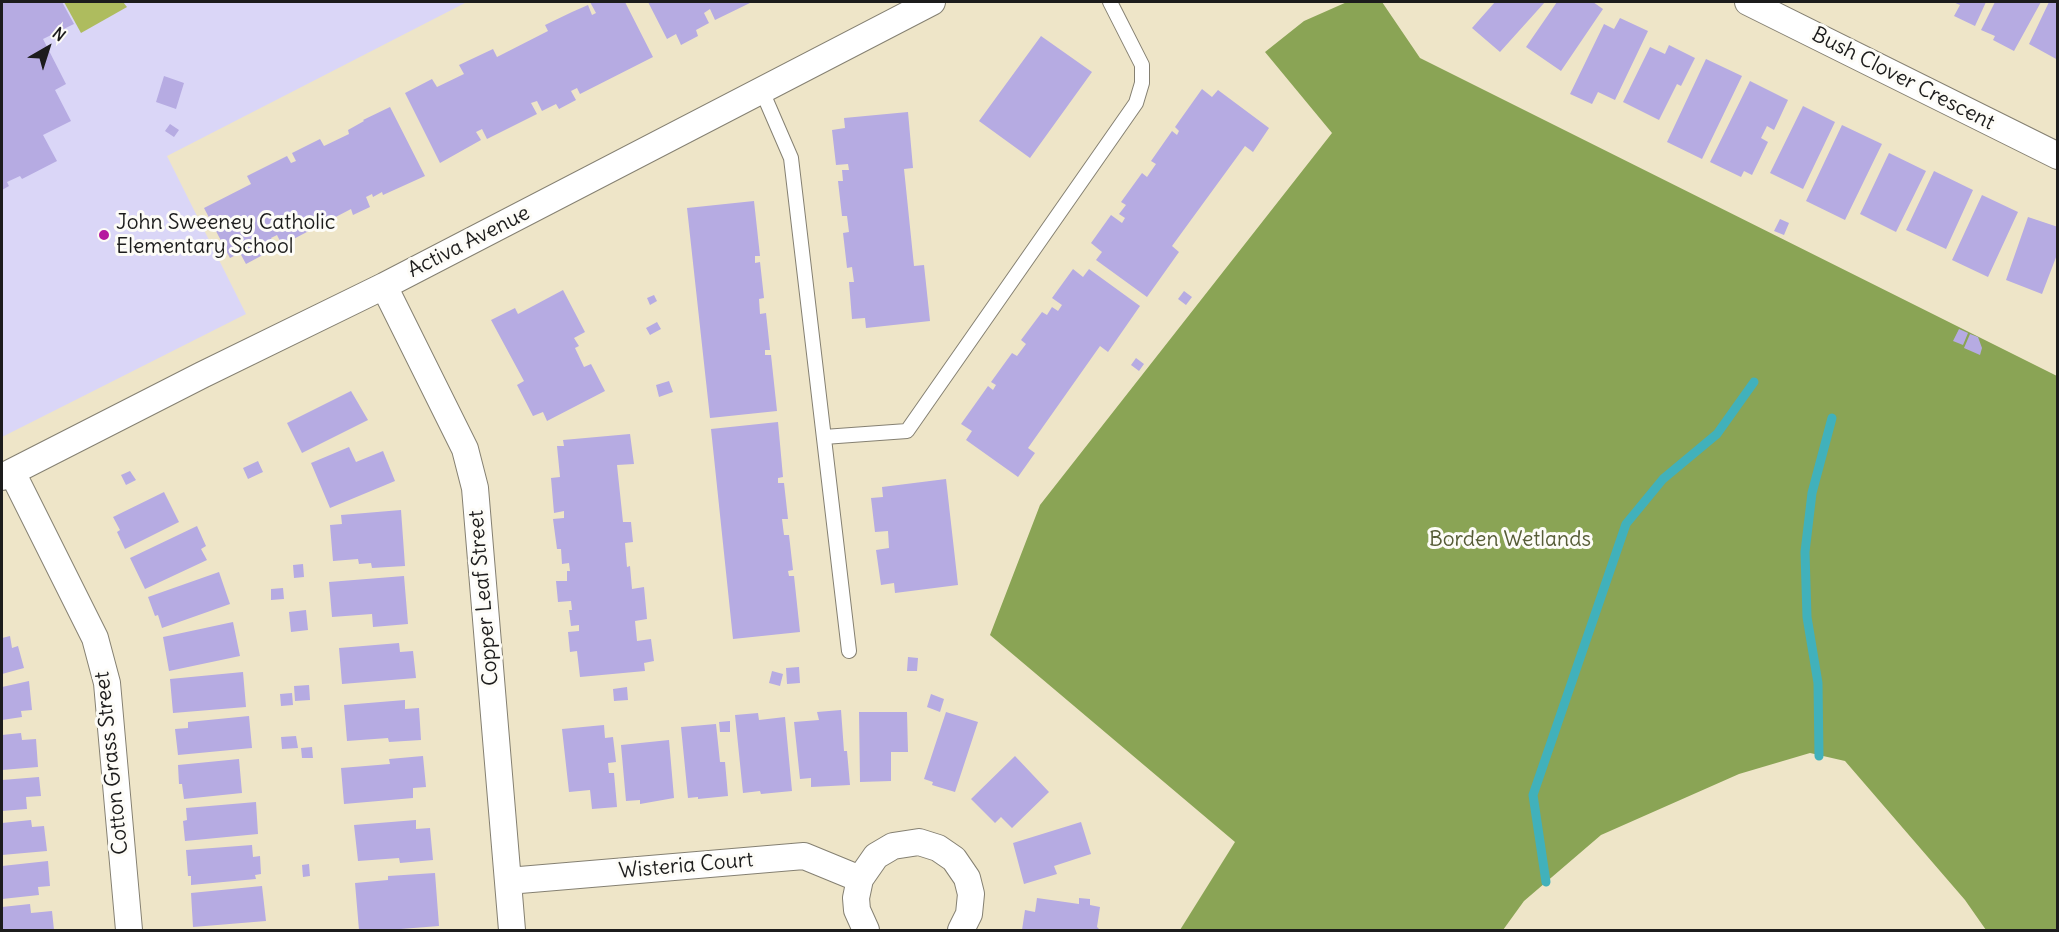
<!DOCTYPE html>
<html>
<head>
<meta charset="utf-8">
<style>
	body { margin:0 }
	#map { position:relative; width:2059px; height:932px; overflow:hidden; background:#eee5c8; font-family:Delius,sans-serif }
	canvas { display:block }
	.frame { position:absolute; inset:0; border:3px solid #1c1c1c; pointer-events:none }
	.north { position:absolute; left:18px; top:18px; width:60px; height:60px; -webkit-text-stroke:4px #fdfcf7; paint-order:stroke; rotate:39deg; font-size:16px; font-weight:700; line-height:24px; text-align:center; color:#1c1c1c }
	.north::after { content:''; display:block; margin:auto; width:21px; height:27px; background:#1c1c1c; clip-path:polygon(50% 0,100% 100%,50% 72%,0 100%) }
</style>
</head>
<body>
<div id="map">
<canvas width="2059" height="932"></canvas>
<div class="frame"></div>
<div class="north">N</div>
</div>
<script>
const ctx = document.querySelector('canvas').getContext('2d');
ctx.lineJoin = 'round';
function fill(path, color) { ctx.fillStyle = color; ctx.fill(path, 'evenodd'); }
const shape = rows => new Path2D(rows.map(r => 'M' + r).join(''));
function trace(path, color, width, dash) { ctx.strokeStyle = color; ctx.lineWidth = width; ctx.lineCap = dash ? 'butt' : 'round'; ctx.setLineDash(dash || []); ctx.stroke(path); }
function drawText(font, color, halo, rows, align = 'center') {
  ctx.font = font + ' Delius,sans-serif'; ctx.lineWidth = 6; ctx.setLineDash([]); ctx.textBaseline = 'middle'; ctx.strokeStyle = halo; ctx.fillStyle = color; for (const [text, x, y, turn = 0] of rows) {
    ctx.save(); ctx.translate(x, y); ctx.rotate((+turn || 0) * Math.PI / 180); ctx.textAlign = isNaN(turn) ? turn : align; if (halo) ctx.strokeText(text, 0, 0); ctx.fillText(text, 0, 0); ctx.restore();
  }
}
const built = shape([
	[2,2,467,2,167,156,246,314,2,437]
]);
const green = shape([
	[64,2,123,2,127,7,81,33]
]);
const forest = shape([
	[1347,2,1382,2,1420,58,2057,376,2057,930,1986,930,1965,900,1845,761,1810,753,1739,774,1601,835,1524,901,1503,930,1180,930,1235,842,990,635,1040,505,1332,133,1265,52,1304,21]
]);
const stream = shape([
	[1819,756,1818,683,1807,617,1805,552,1812,493,1832,418],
	[1546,882,1533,795,1626,524,1663,479,1717,434,1754,382]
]);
const building = shape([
	[2,2,62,2,74,24,43,39,66,84,55,90,71,121,43,135,57,161,22,179,20,176,7,182,9,186,2,190],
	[590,2,625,2,653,57,580,94,577,88,571,91,576,100,559,109,556,104,542,111,537,101,531,103,537,114,487,139,482,129,476,132,481,140,440,163,405,93,432,79,437,87,464,74,459,65,493,49,497,57,548,31,545,25,572,12,588,5,592,15,596,13],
	[648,2,752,2,715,20,710,9,704,13,709,23,696,30,698,36,681,45,676,34,667,39],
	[1495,2,1545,2,1500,52,1472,28],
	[1557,2,1593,2,1603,9,1561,71,1526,47],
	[1953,2,1986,2,1975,26,1954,16,1960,5],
	[1995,2,2041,2,2014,51,1993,40,1995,36,1981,30],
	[2049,2,2058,2,2058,60,2029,44],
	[1620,18,1648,31,1615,100,1598,92,1592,104,1570,94,1604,24,1614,29],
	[1041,36,1092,72,1030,158,979,121],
	[1669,45,1695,58,1681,86,1677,84,1659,120,1623,102,1650,47,1665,54],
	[1706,59,1742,76,1702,159,1667,142],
	[164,76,184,83,176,109,156,102],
	[1750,81,1788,100,1774,130,1767,126,1761,138,1768,142,1752,175,1744,171,1741,177,1710,162],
	[1202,89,1212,97,1218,90,1269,128,1253,152,1245,146,1172,246,1179,252,1147,297,1096,260,1102,252,1091,243,1111,215,1122,223,1125,218,1119,214,1126,205,1121,202,1142,173,1147,177,1156,164,1151,161,1172,131,1177,135,1179,131,1175,127],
	[1803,106,1835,122,1803,189,1770,173],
	[390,107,425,176,383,195,382,192,373,197,372,194,366,197,370,207,353,215,351,209,282,245,277,235,271,238,276,248,246,264,240,253,230,258,204,208,251,184,247,176,287,156,291,163,296,161,292,153,320,139,324,146,349,134,348,130,364,121,363,120],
	[908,112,913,168,904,169,914,266,924,265,930,321,866,328,865,318,852,319,849,282,854,282,852,267,847,268,843,233,849,232,847,216,842,216,838,181,843,181,842,170,849,170,848,164,836,165,832,130,845,128,844,118],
	[170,124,179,130,174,137,165,131],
	[1842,125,1882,144,1845,220,1806,201],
	[1889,153,1926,171,1896,232,1860,214],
	[1934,171,1973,190,1946,249,1906,230],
	[1982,195,2018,212,1988,277,1952,260],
	[754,201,760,256,755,256,755,263,760,262,764,298,759,299,760,314,766,313,770,350,765,350,765,355,771,355,777,411,710,418,687,208],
	[2028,217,2058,227,2058,252,2042,294,2006,280],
	[1780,219,1789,223,1784,235,1774,231],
	[1073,269,1083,277,1089,269,1140,306,1108,352,1100,346,1028,448,1035,453,1018,477,966,440,972,431,961,424,988,386,993,390,996,385,991,382,1012,353,1017,356,1026,344,1021,340,1042,312,1047,315,1052,307,1058,311,1062,305,1052,298],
	[563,290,585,332,574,338,579,346,575,348,584,367,591,364,605,391,547,421,543,412,533,416,517,385,524,381,491,320,515,308,518,314],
	[1184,291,1192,297,1186,305,1178,299],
	[654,295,657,301,650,305,647,298],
	[657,322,661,329,650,335,646,328],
	[1959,329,1968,333,1963,345,1953,341],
	[1970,334,1978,337,1982,348,1980,355,1964,348],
	[1136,358,1144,364,1139,371,1131,365],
	[669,381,673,392,659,397,656,385],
	[351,391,368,420,302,453,287,423],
	[778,422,783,477,778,478,778,483,784,483,788,519,782,519,784,535,789,535,793,570,788,571,789,576,794,576,800,632,733,639,711,429],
	[630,434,634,464,617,465,623,522,631,522,633,542,625,543,627,567,630,566,632,589,644,587,647,619,635,621,637,641,651,639,654,661,644,663,645,671,580,677,577,651,570,652,568,632,579,631,579,625,571,626,569,610,572,610,571,601,558,602,556,581,567,581,567,571,570,571,569,563,562,564,561,549,557,549,553,519,564,518,564,511,554,513,551,478,560,477,557,446,564,446,563,440],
	[349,447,356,462,383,451,395,481,330,508,311,463],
	[258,461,263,472,248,479,243,468],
	[130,471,136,480,126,485,121,475],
	[946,479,958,585,895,593,894,583,881,585,876,550,889,548,888,531,875,532,871,498,883,497,882,487],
	[164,492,179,522,125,549,117,532,120,530,113,517],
	[401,510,405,566,372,568,371,563,359,564,358,559,333,561,330,525,342,524,341,515],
	[197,526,206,546,201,549,207,560,145,589,130,558],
	[303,564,304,577,294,578,293,565],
	[219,572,230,604,162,628,158,615,155,616,148,597],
	[404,576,408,624,373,627,372,614,332,617,329,582],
	[283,588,284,599,271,600,271,589],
	[306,610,308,630,291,632,289,612],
	[233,622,240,656,169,671,163,637],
	[10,636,12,648,18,646,24,668,2,674,2,638],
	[399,643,400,652,413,651,416,678,342,684,339,648],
	[908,657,918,658,917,671,907,671],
	[799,667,800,683,787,684,786,668],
	[772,671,783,674,780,686,769,683],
	[243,672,246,707,173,713,170,679],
	[29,681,32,710,21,711,22,717,2,720,2,687],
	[309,685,310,700,295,701,294,686],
	[627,687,628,700,614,701,613,689],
	[292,693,293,705,281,706,280,694],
	[931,694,944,699,940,712,927,707],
	[405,700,405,709,419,708,421,740,389,742,388,738,347,741,344,705],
	[841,710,844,751,847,751,850,785,811,787,811,778,800,779,794,722,819,720,817,712],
	[859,712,907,712,908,752,891,752,891,781,860,782],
	[946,712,978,722,955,792,932,785,933,782,924,779],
	[758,713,759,720,785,717,792,791,761,794,760,791,743,793,735,715],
	[249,716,252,748,178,755,175,729,188,728,188,722],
	[730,721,730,732,720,732,719,722],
	[716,724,720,762,725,762,728,796,698,799,698,797,688,798,681,727],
	[604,725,605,738,613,737,616,762,608,763,609,773,614,773,617,807,592,809,590,790,569,792,562,729],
	[21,733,22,740,36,739,38,767,2,770,2,735],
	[296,736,298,748,282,749,281,737],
	[669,740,674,798,640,804,640,800,626,801,621,745],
	[312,747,313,758,302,758,301,748],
	[423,756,426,787,413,788,413,798,344,804,341,768,390,764,389,759],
	[1015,756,1049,792,1012,828,1001,817,995,823,971,799],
	[239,759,242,793,184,799,182,784,179,784,178,765],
	[39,777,41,796,26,797,27,809,2,811,2,780],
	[256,802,258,834,185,841,183,821,187,820,186,808],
	[31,820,32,827,44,826,47,851,2,855,2,823],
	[416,820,416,829,430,828,433,860,400,863,399,858,358,861,354,825],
	[1081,822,1091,854,1054,866,1057,874,1024,884,1013,843],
	[252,845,253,857,260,856,261,874,255,875,256,879,191,885,191,876,188,876,186,850],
	[48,861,50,886,38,887,39,895,2,899,2,866],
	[309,864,310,876,303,877,302,865],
	[435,873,439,926,388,930,359,930,355,883,388,880,388,876],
	[262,886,266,921,193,927,191,893],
	[1037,898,1079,904,1079,898,1090,899,1090,905,1100,907,1097,927,1100,930,1022,930,1025,910,1035,912],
	[30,904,31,913,52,911,54,930,2,930,2,907]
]);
const service = shape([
	[762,91,791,158,849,651],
	[824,437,907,431,1136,103,1142,83,1142,65,1110,2]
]);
const minor = shape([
	[1748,2,2058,156],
	[384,286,465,449,475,488,512,930],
	[12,472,95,638,107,683,129,930],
	[2,477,202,375,384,286,932,2],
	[508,881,804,856,860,879],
	[866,930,857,910,856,898,860,879,876,856,893,846,919,842,938,848,954,859,967,878,971,894,969,914,961,930]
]);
const markers = [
	[104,235,6,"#b5179e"]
];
const streetNames = [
	["Bush Clover Crescent",1903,79,27],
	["Activa Avenue",469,242,-27],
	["Copper Leaf Street",484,598,-95],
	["Cotton Grass Street",112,763,-96],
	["Wisteria Court",686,866,-5]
];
const poiNames = [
	["John Sweeney Catholic",116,223],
	["Elementary School",116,247]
];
const parkNames = [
	["Borden Wetlands",1510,540]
];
fill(built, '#dad6f7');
fill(green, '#aebc5e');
fill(forest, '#8aa455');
trace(stream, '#41b1bb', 9);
fill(building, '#b6abe2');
trace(service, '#858072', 16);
trace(minor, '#858072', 28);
trace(service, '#fff', 14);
trace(minor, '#fff', 26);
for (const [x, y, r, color] of markers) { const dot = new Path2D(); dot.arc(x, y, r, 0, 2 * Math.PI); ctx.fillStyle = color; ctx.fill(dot); trace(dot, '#fdfcf7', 2); }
drawText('21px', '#1c1c1c', '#fdfcf7', streetNames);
drawText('21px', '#1c1c1c', '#fdfcf7', poiNames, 'left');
drawText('21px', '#565c36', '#fdfcf7', parkNames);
</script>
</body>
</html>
